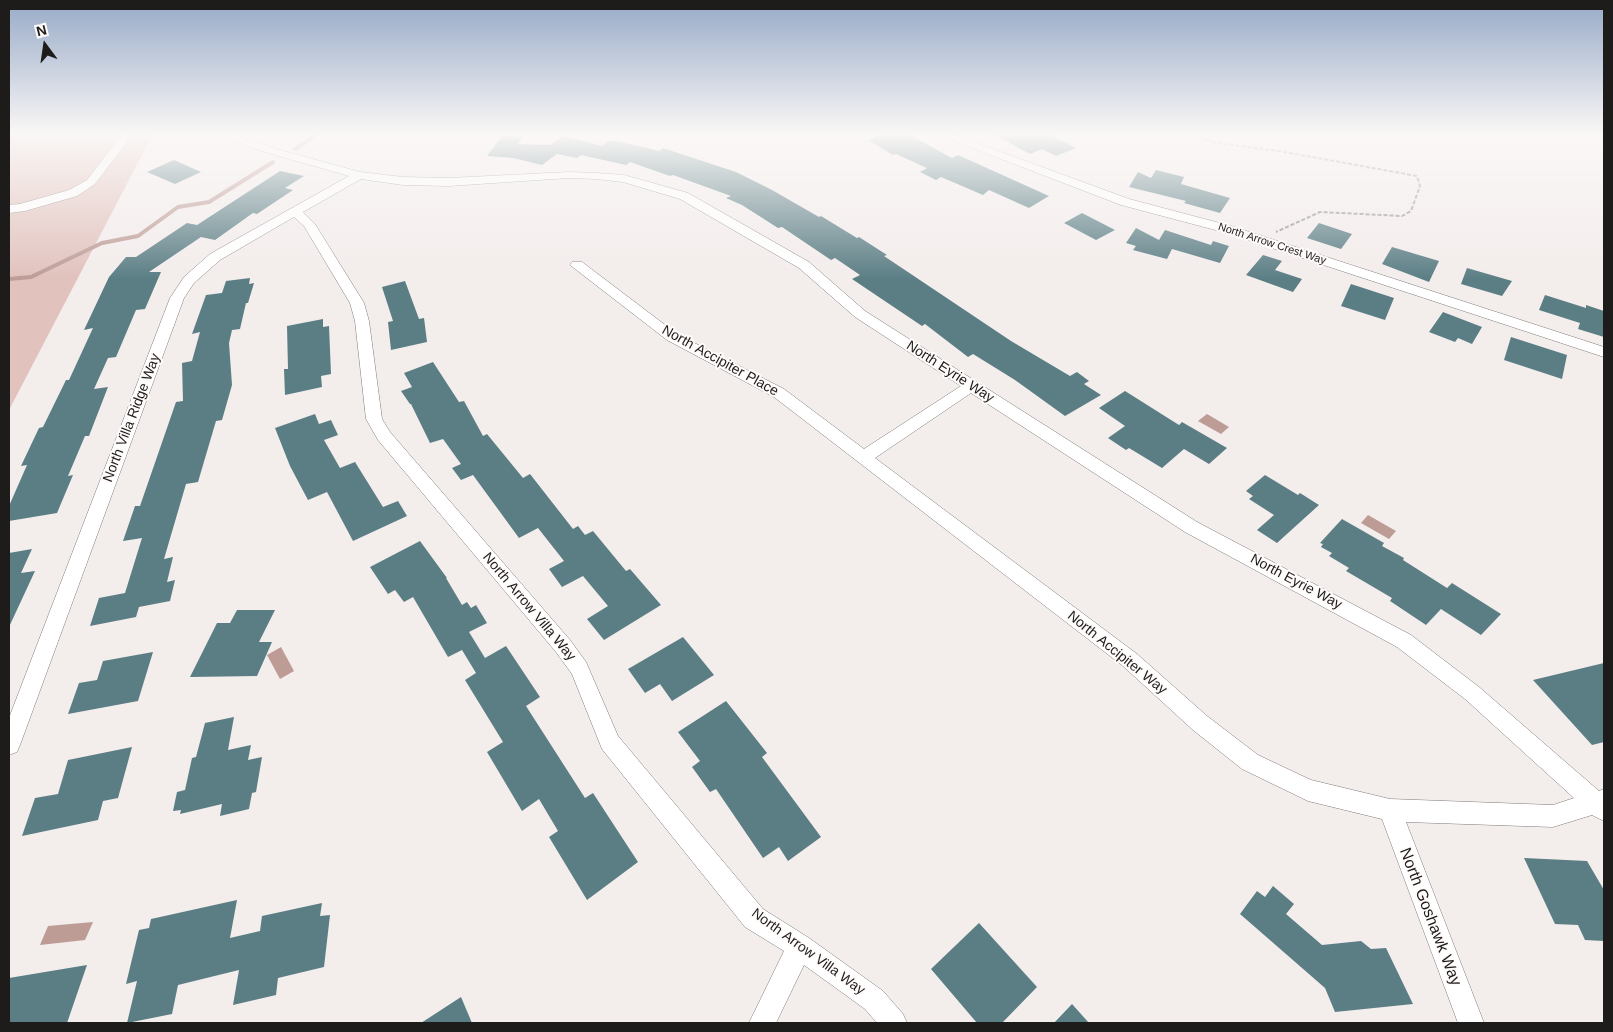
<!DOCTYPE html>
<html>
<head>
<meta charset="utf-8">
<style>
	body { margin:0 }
	#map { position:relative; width:1613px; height:1032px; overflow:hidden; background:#f3edec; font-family:Arial,sans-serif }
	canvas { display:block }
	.frame { position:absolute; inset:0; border:10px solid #1e1c1b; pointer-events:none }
	.north { position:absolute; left:20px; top:20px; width:50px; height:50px; -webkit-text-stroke:4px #fffbfa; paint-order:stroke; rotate:346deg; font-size:14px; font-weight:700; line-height:20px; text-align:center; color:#1e1c1b }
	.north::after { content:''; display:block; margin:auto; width:18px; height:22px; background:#1e1c1b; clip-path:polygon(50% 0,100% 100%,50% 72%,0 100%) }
</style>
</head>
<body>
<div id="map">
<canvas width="1613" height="1032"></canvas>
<div class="frame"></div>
<div class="north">N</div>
</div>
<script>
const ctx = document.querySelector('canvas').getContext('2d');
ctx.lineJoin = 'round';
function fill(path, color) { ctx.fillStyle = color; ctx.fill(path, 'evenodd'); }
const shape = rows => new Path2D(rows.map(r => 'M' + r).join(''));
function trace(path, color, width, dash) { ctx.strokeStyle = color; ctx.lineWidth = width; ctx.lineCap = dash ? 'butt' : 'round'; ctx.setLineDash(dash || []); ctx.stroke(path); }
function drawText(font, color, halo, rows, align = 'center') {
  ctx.font = font + ' Arial,sans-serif'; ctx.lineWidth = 4; ctx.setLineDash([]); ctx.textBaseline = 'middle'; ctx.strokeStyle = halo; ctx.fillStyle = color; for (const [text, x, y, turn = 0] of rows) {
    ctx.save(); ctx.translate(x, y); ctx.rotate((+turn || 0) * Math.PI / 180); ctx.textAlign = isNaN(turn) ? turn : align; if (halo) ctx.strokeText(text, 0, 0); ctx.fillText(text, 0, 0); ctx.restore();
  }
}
const green = shape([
	[9,134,153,134,9,410]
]);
const water = shape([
	[1207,414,1229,427,1221,434,1198,421],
	[1368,515,1396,531,1389,539,1361,523],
	[281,647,294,671,280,679,267,655],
	[93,922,85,940,40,945,48,926]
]);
const stream = shape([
	[295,149,318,134],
	[9,279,31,277,102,243,138,236,178,207,209,202,273,162]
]);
const building = shape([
	[884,134,908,134,952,158,958,155,1049,196,1029,208,989,190,983,195,941,177,936,180,920,172,927,168,896,154,893,155,868,140],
	[993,134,1049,134,1076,148,1056,156,1042,149,1030,154],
	[502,136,523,137,518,144,550,145,563,136,602,146,608,141,617,141,659,151,663,148,736,172,772,190,819,217,821,216,857,238,859,237,887,255,884,256,1011,341,1070,376,1077,372,1089,381,1084,384,1101,395,1065,416,1015,380,973,354,968,357,925,324,922,326,852,279,860,275,835,258,831,260,782,227,778,228,742,205,726,198,731,196,673,175,670,176,630,162,626,165,581,155,577,158,557,154,542,165,513,158,487,156],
	[174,160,201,172,175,184,147,172],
	[1156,170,1184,177,1181,184,1230,198,1220,213,1184,203,1186,201,1129,187,1138,172,1151,178],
	[280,171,304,176,285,188,293,190,257,214,253,213,215,240,201,237,149,272,161,272,145,309,136,310,116,357,108,358,94,389,108,387,89,436,85,436,68,476,73,475,57,513,9,521,9,506,27,465,21,466,39,428,43,427,66,380,69,380,93,328,84,330,109,277,126,257,136,257,187,223,197,225],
	[1082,213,1115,230,1096,240,1064,223],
	[1319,223,1352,234,1341,249,1307,238],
	[1136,228,1159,240,1165,230,1211,245,1213,241,1229,246,1220,263,1172,249,1167,259,1133,250,1136,246,1126,243],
	[1392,247,1439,261,1429,282,1382,264],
	[1263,255,1282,261,1275,270,1302,279,1293,292,1246,275],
	[1467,268,1512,281,1502,296,1461,284],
	[250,278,249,284,254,283,248,303,246,303,240,329,232,330,229,343,232,385,222,420,216,421,198,482,186,484,164,559,173,557,167,582,175,580,170,601,139,607,136,617,90,626,99,598,125,593,142,538,123,541,135,506,140,506,176,402,183,401,182,363,192,361,200,332,192,334,206,295,222,293,226,281],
	[405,281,419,319,424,318,427,342,391,350,388,322,393,321,382,287],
	[1351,284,1394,298,1385,320,1341,306],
	[1545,295,1586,308,1586,305,1604,311,1604,337,1578,329,1580,323,1539,310],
	[1443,312,1482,327,1472,344,1458,338,1455,342,1429,332],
	[323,319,323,327,329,326,331,374,321,376,322,387,285,395,284,369,288,369,287,326],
	[1511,337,1567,355,1562,379,1504,360],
	[433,362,459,402,464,401,483,436,487,434,523,478,530,474,573,529,578,526,585,535,593,531,626,571,630,569,661,605,604,640,587,619,608,606,583,576,562,587,549,569,564,561,538,528,519,538,473,475,461,480,452,468,461,464,443,439,430,443,411,404,410,404,401,391,412,387,404,373],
	[1125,391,1179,425,1182,422,1227,448,1209,464,1184,449,1162,468,1129,448,1126,450,1108,438,1125,426,1099,408],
	[315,414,319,424,331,420,338,435,324,440,340,468,355,462,383,507,398,501,407,516,353,541,327,492,308,500,290,466,275,428],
	[1265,475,1298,495,1300,493,1319,505,1277,543,1257,530,1274,515,1249,499,1253,496,1246,491],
	[1342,519,1384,543,1382,546,1404,558,1403,560,1447,588,1452,583,1501,614,1481,635,1441,609,1426,625,1390,601,1392,598,1346,571,1349,568,1329,556,1332,553,1321,547,1323,544,1320,543],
	[420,541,447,578,446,578,462,605,467,602,471,608,476,605,487,623,469,632,485,658,506,646,540,697,526,706,585,798,593,793,638,862,587,900,549,837,558,831,539,799,522,811,487,752,503,742,465,680,476,673,462,650,448,657,413,597,404,602,395,590,388,594,370,567],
	[32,549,21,573,35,571,9,627,9,553],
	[237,610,275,610,259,642,272,642,257,676,190,677,217,623,230,623],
	[683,637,714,675,672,701,660,684,645,693,628,669],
	[153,652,138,701,68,714,79,683,97,680,103,661],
	[1604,663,1604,742,1592,745,1533,680],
	[726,701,767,753,762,757,821,837,788,861,779,847,763,858,716,789,710,792,692,767,700,761,678,732],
	[234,717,228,750,251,745,248,760,262,757,256,792,252,793,249,809,220,816,222,804,180,814,181,810,173,811,177,792,185,790,192,758,196,757,205,723],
	[132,747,118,798,103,801,98,820,22,836,35,798,58,794,68,760],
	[1524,858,1587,861,1604,890,1604,941,1585,940,1578,925,1555,924],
	[1273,886,1294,904,1286,914,1322,945,1361,941,1371,949,1386,948,1413,1004,1335,1012,1325,988,1240,914,1257,891,1265,897],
	[237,900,230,938,260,931,262,916,322,903,320,916,330,915,324,967,278,978,276,995,233,1005,239,970,178,985,172,1014,127,1023,137,981,126,984,139,930,149,928,151,919],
	[979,923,1037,987,1002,1023,977,1023,931,969],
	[87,965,67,1023,9,1023,9,978],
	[461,997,472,1023,421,1023],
	[1072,1004,1089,1023,1054,1023]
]);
const path = shape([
	[1189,134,1217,143,1279,151,1417,176,1420,186,1411,211,1402,216,1320,212,1276,232]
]);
const minor = shape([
	[122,134,133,134,95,184,77,196,25,211,9,213,9,205,20,204,69,190,87,180,122,134],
	[218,134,234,134,273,148,360,172,403,177,449,178,569,172,596,173,624,175,688,193,809,262,865,311,1197,522,1411,635,1479,687,1599,791,1604,789,1604,821,1592,815,1553,827,1406,822,1484,1023,1458,1023,1382,819,1308,801,1242,769,1193,730,1123,666,774,397,667,340,570,265,572,262,582,262,677,334,784,389,864,449,961,386,855,317,799,268,680,199,623,182,596,179,569,178,449,186,403,185,361,179,303,212,315,224,364,303,369,321,382,419,390,432,570,640,586,662,618,736,763,909,809,938,883,991,903,1014,907,1023,877,1023,865,1009,804,965,776,1023,749,1023,784,951,745,927,602,749,572,674,556,652,378,440,366,419,355,321,350,303,304,226,294,217,220,260,194,283,184,298,20,745,17,752,9,755,9,718,170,298,184,277,210,254,349,176,265,152,218,134],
	[971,393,1185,532,1397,647,1465,699,1574,798,1553,805,1390,799,1311,780,1258,755,1207,716,1137,654,875,458,971,393],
	[936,134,952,134,1129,199,1231,226,1604,347,1604,357,1223,232,1121,205,936,134]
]);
const farStreetnames = [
	["North Arrow Crest Way",1272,244,18]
];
const streetNames = [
	["North Accipiter Place",720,361,29],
	["North Eyrie Way",950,372,33],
	["North Villa Ridge Way",132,418,-69],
	["North Eyrie Way",1296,582,28],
	["North Arrow Villa Way",529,607,50],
	["North Accipiter Way",1117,653,39],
	["North Arrow Villa Way",808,952,36]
];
const nearStreetnames = [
	["North Goshawk Way",1430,917,69]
];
fill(green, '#e1c2bd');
fill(water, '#bd9c96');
trace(stream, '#bd9c96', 4);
fill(building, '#5b7e85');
trace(minor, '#817b7a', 1);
trace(path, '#9c9897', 2, [4, 2]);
fill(minor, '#fff');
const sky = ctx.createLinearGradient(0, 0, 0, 279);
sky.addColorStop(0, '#97aac7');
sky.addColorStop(0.48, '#faf7f6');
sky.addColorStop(1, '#faf7f600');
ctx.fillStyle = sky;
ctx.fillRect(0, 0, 1613, 279);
drawText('11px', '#1e1c1b', '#fffbfa', farStreetnames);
drawText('14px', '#1e1c1b', '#fffbfa', streetNames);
drawText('16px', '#1e1c1b', '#fffbfa', nearStreetnames);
</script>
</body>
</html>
